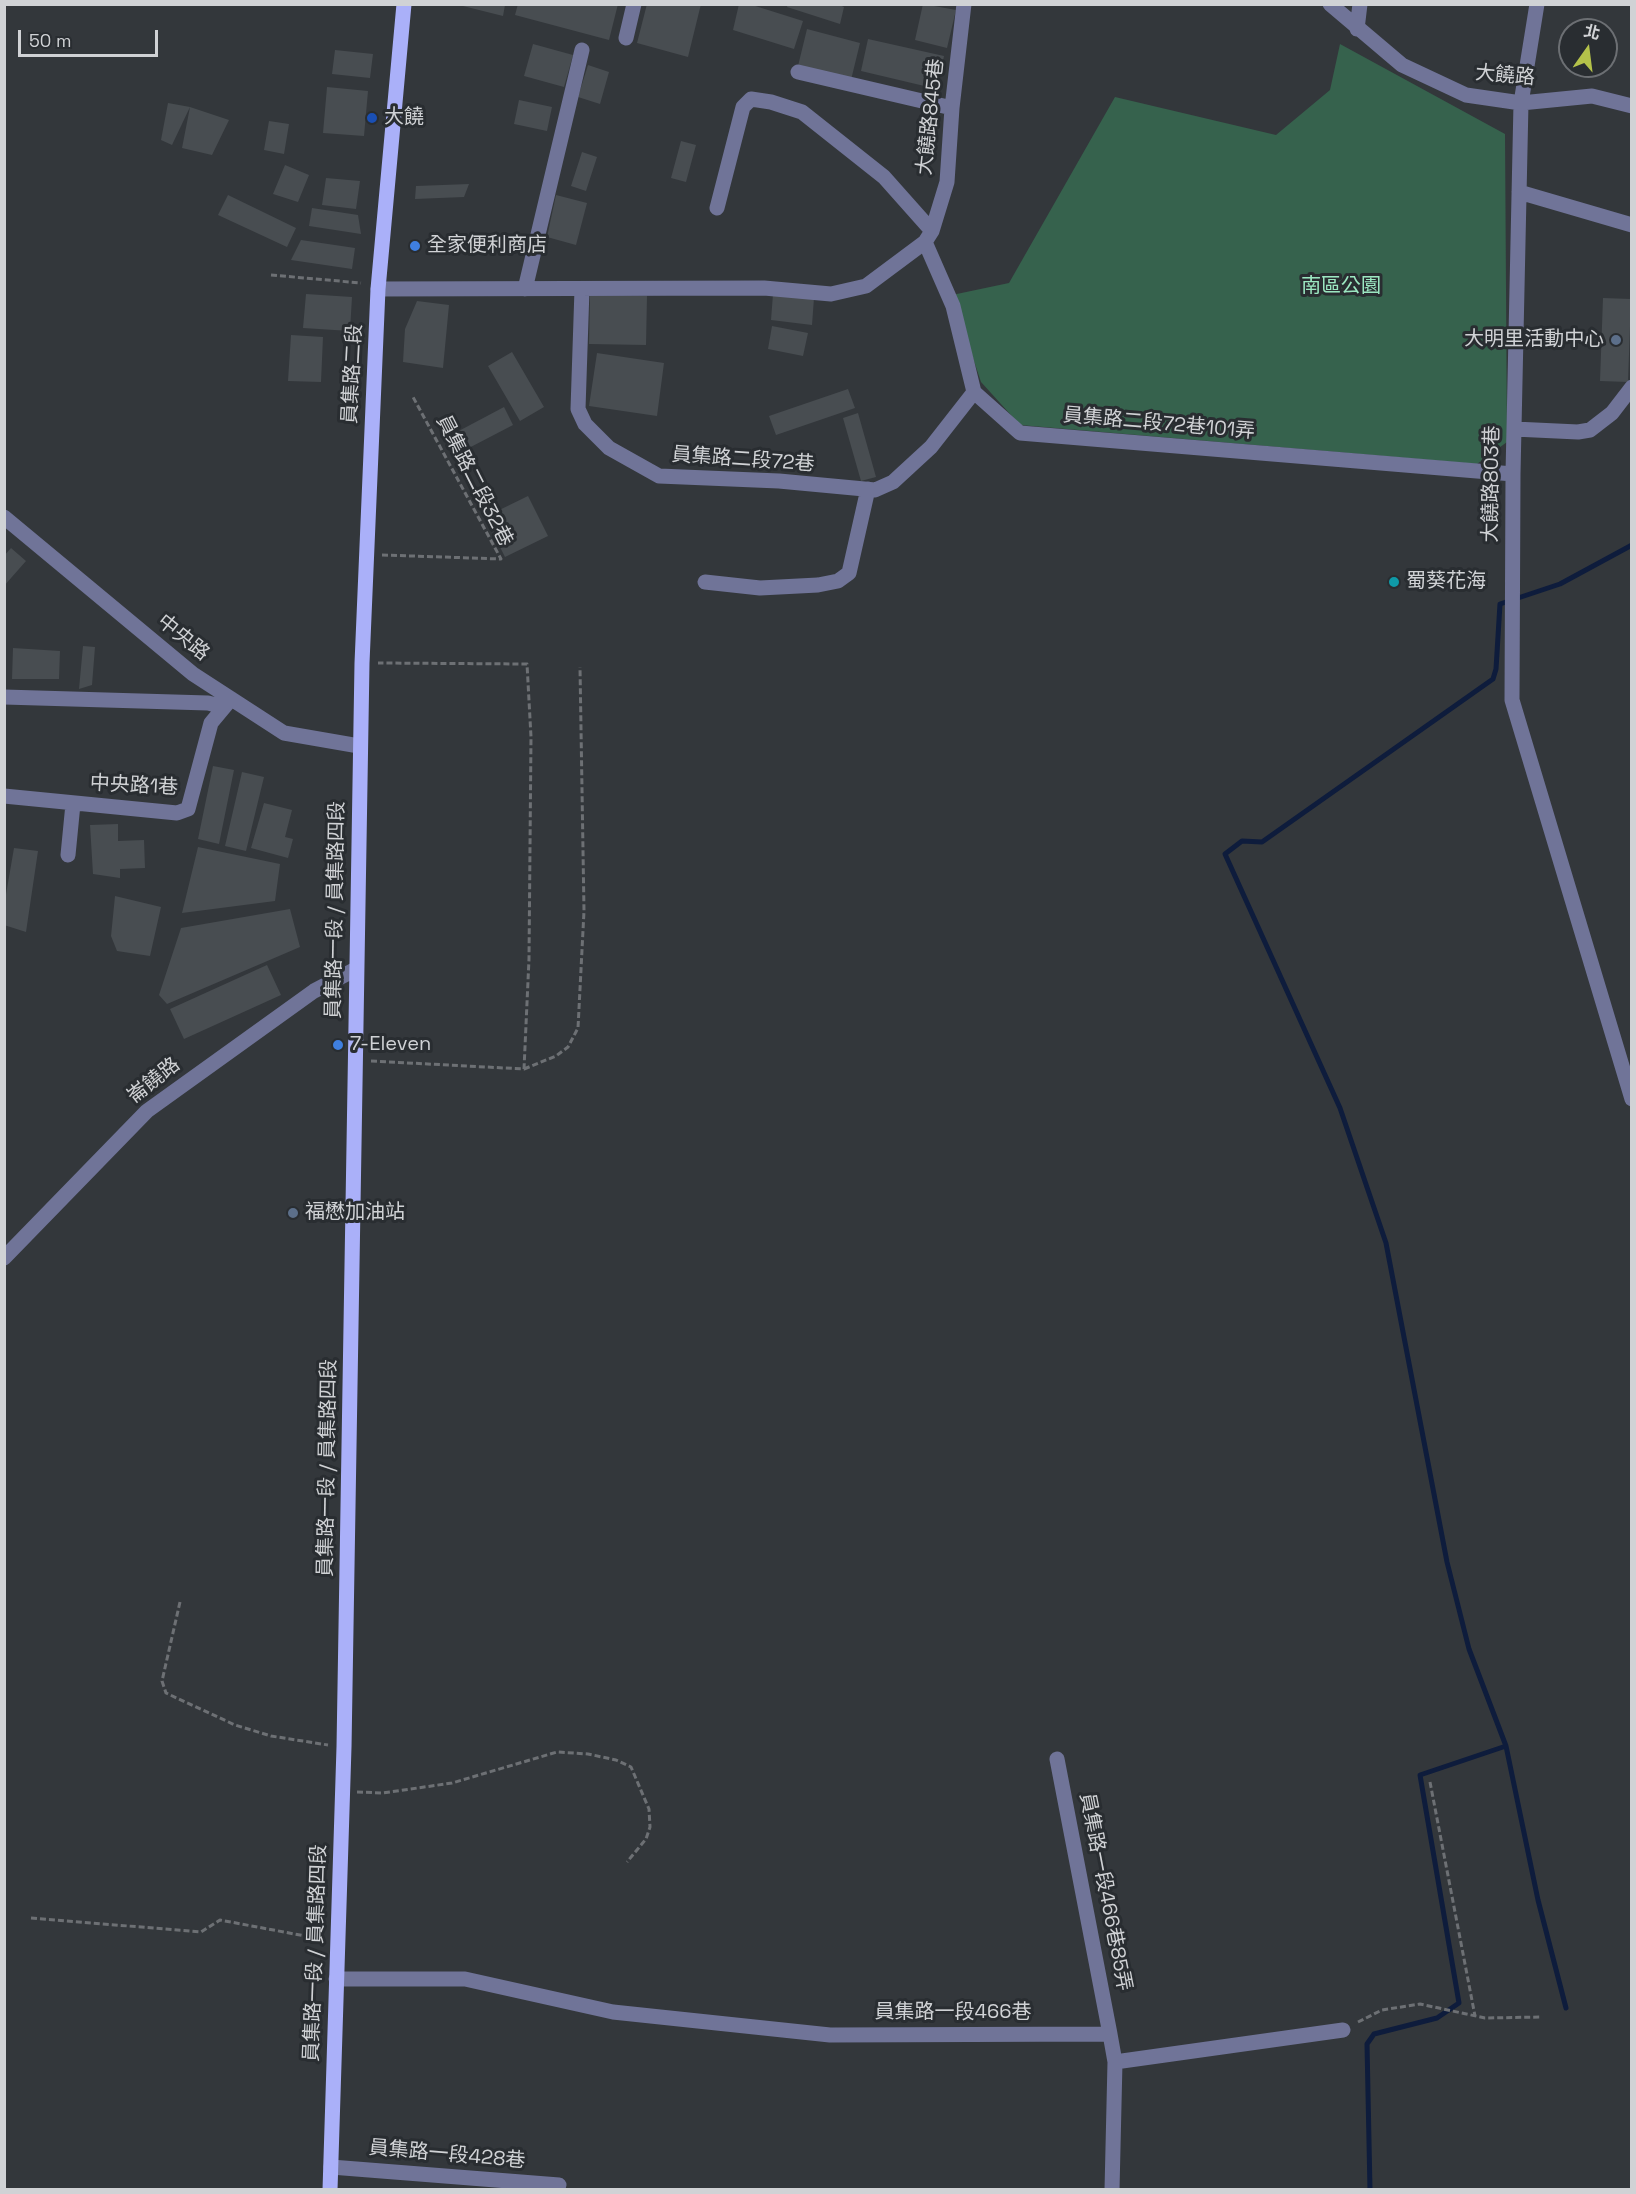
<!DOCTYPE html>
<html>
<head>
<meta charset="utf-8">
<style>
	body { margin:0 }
	#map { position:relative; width:1636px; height:2194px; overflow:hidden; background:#33373b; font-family:"Space Grotesk","Noto Sans TC",sans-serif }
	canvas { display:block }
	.frame { position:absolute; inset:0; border:6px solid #d0d2d5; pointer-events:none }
	.north { position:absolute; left:1558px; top:18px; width:60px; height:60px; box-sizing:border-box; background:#292d31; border:2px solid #6c6f73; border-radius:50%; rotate:14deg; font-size:16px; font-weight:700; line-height:24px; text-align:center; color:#d0d2d5 }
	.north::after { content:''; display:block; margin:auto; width:21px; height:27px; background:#b4c24a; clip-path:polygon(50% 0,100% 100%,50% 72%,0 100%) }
	.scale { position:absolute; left:18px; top:30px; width:140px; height:27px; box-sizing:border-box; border:3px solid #d0d2d5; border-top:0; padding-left:8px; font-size:18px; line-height:21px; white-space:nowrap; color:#d0d2d5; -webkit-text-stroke:4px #292d31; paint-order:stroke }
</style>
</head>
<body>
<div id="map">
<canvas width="1636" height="2194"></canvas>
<div class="frame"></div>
<div class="north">北</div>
<div class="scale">50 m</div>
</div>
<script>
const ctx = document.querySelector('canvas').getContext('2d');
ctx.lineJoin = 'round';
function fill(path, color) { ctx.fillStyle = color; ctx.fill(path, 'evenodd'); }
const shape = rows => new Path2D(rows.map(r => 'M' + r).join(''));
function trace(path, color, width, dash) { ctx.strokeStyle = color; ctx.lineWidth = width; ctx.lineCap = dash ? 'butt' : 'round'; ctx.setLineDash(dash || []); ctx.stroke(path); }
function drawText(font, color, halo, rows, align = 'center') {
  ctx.font = font + ' "Space Grotesk","Noto Sans TC",sans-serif'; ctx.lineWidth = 6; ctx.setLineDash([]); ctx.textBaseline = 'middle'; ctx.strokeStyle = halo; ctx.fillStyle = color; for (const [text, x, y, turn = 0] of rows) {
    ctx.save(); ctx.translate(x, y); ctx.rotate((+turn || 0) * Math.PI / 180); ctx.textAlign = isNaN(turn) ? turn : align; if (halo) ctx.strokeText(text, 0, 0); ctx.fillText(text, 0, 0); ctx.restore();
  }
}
const green = shape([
	[1340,44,1505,134,1507,442,1477,464,1020,425,981,382,952,295,1009,283,1115,97,1276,135,1330,90]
]);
const stream = shape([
	[1506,1746,1538,1900,1566,2008],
	[1370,2190,1367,2044,1374,2034,1437,2018,1459,2003,1420,1775,1506,1746,1469,1649,1447,1562,1386,1243,1340,1108,1225,854,1242,841,1262,842,1493,679,1496,669,1500,604,1560,584,1632,545]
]);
const building = shape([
	[518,4,618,4,609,40,515,15],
	[647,4,701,4,688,57,637,43],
	[739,4,749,4,803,21,794,49,733,30],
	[788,4,837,4,844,7,840,24,787,7],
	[923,4,956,10,947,48,915,40],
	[459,5,505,5,503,16],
	[807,29,860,43,851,80,798,66],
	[868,39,944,56,937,89,861,71],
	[533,44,573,55,564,87,524,76],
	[335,50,373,54,370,78,332,74],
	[588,65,609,72,600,104,578,97],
	[327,87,368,91,364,136,323,133],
	[519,100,552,107,547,131,514,124],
	[168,103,190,107,172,145,161,140],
	[190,107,229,120,212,155,182,148],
	[269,121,289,124,284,154,264,150],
	[681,141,696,145,686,182,671,178],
	[582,152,597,157,586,191,571,186],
	[285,165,309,175,298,202,273,194],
	[326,178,360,181,356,209,322,205],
	[469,184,464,197,415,199,416,186],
	[228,195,296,228,287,247,218,215],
	[556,195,587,203,576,245,547,237],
	[312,208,358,215,361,234,309,226],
	[301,240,355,248,352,269,291,260],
	[306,294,352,297,350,331,303,328],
	[773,294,814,298,812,325,771,320],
	[590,295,647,296,646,345,589,344],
	[1603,298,1631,299,1628,382,1600,381],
	[417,301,449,305,443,368,403,362,405,329],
	[772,326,808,333,803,356,768,349],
	[291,335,323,337,321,382,288,381],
	[512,352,544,407,520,421,488,366],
	[597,353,664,363,657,416,589,406],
	[848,389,855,408,776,435,769,416],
	[504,407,513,425,465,450,455,433],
	[858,413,876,477,861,481,843,418],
	[528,496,548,536,505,557,485,517],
	[11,548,26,561,4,586,4,556],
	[83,646,95,647,92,685,79,689],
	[13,648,60,651,59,679,12,679],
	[213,766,234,770,219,844,198,839],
	[242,772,264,777,246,851,225,846],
	[264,803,292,810,285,837,293,839,288,858,251,848],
	[118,824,118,841,144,840,145,868,120,869,120,878,93,874,90,825],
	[198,847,280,864,275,901,182,913],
	[14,848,38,851,26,932,4,925,4,906],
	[115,896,161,907,150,956,117,951,111,936],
	[290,909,300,947,167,1004,159,995,181,928],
	[267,965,281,995,184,1039,170,1009]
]);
const path = shape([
	[271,275,361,283],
	[382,555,501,559,413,397],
	[371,1061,524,1069,529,959,531,737,527,664,378,663],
	[524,1069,556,1056,568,1047,578,1028,584,911,580,667],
	[180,1602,162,1681,166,1693,235,1725,271,1736,328,1745],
	[1430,1782,1475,2016],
	[357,1792,383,1793,452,1783,557,1752,588,1754,616,1760,631,1767,649,1809,650,1827,646,1839,627,1862],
	[31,1918,201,1932,220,1920,321,1939],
	[1358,2022,1382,2010,1420,2004,1485,2018,1542,2017]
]);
const minor = shape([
	[1330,4,1402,65,1466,95,1521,103,1592,96,1632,106],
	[1537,4,1521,103,1513,474,1512,700,1632,1099],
	[1357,29,1360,4],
	[626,38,634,4],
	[798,72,952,108],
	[1519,192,1632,225],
	[717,208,743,107,751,99,771,102,802,112,884,177,932,231],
	[925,242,953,306,974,392,1020,433,1513,474],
	[378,289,764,288,831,294,866,286,925,242,932,231,947,182,952,108,964,4],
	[525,289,582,50],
	[582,289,578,409,585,424,609,448,659,476,779,481,875,490,893,482,931,447,974,392],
	[1514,429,1578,432,1590,430,1612,413,1632,387],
	[4,517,193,674,284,733,359,746],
	[705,582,760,588,818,585,838,581,849,573,868,489],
	[4,697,208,703,224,707],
	[4,796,177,813,188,809,211,723,231,699],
	[68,855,73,804],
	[4,1258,147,1111,314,991,356,969],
	[1057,1759,1110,2034],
	[336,1979,465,1979,613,2012,830,2035,1110,2034,1115,2062,1343,2030],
	[331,2167,559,2185],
	[1112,2190,1115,2062]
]);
const major = shape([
	[330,2190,344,1747,362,663,378,289,404,4]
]);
const markers = [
	[372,118,6,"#1a4fb4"],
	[415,246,6,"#3f7fe0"],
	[1616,340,6,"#5c6f8a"],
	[1394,582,6,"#0f9aa8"],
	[338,1045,6,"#3f7fe0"],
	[293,1213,6,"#5c6f8a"]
];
const streetNames = [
	["大饒路",1505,76,5],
	["大饒路845巷",931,117,-84],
	["員集路二段",353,374,-87],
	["員集路二段72巷101弄",1159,424,5],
	["員集路二段72巷",743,460,4],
	["員集路二段32巷",474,481,63],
	["大饒路803巷",1492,484,-89],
	["中央路",183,638,39],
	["中央路1巷",134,786,3],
	["員集路一段 / 員集路四段",336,910,-89],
	["崙饒路",154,1081,-38],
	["員集路一段 / 員集路四段",328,1468,-89],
	["員集路一段466巷85弄",1105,1892,79],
	["員集路一段 / 員集路四段",316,1953,-88],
	["員集路一段466巷",953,2013],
	["員集路一段428巷",447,2155,5]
];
const poiNames = [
	["大饒",384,118],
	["全家便利商店",427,246],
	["大明里活動中心",1604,340,"right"],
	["蜀葵花海",1406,582],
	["7-Eleven",350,1045],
	["福懋加油站",305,1213]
];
const parkNames = [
	["南區公園",1341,287]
];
fill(green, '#36624d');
trace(stream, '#0e1c3c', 5);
fill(building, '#484d51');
trace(path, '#6d7074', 3, [6, 3]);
trace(minor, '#707498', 15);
trace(major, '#aab0f9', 15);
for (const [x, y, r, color] of markers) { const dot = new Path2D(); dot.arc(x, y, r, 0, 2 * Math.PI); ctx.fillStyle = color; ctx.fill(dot); trace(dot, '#292d31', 2); }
drawText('20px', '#d0d2d5', '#292d31', streetNames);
drawText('20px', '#d0d2d5', '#292d31', poiNames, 'left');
drawText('20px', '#9be7c1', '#292d31', parkNames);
</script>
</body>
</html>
